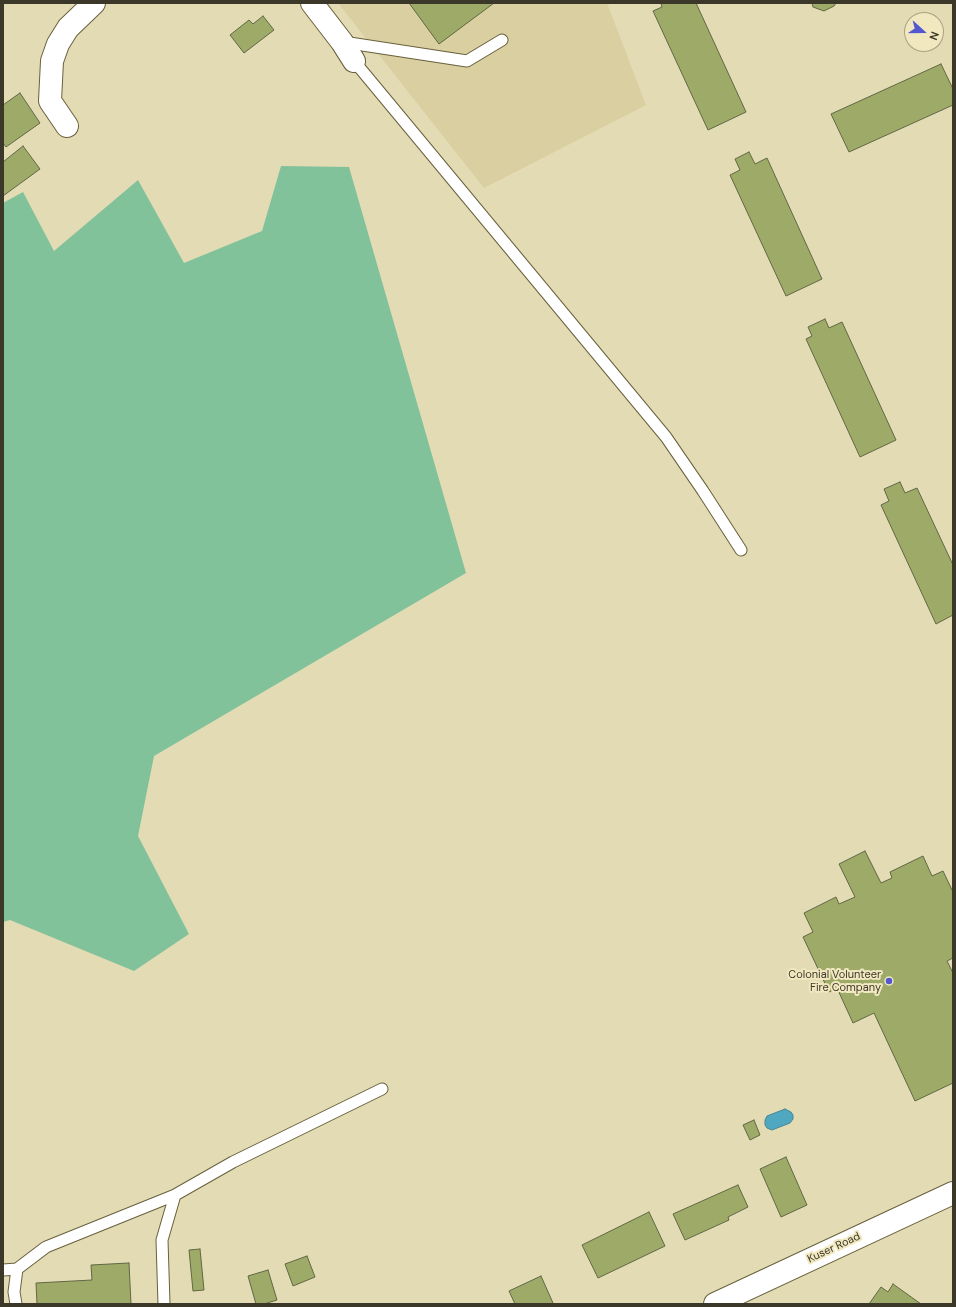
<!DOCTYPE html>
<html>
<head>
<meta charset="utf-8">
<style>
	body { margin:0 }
	#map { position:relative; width:956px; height:1307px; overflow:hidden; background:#e3dbb4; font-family:"DM Sans",sans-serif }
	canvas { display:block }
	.frame { position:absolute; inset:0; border:4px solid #3c3829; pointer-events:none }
	.north { position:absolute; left:904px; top:12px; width:40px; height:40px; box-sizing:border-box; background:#f1e8c0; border:1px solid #a9a284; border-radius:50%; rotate:111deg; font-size:11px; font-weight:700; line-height:16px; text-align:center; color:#3c3829 }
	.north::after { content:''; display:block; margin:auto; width:14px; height:18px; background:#5557ce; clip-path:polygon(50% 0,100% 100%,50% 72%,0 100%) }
</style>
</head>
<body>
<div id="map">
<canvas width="956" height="1307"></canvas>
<div class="frame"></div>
<div class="north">N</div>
</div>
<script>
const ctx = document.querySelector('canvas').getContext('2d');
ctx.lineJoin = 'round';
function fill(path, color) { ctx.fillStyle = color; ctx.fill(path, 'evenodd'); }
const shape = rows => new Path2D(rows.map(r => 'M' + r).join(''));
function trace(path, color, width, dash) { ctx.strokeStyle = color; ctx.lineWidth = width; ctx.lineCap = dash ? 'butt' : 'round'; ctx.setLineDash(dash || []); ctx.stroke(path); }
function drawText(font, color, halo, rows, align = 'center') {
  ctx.font = font + ' "DM Sans",sans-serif'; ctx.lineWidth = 4; ctx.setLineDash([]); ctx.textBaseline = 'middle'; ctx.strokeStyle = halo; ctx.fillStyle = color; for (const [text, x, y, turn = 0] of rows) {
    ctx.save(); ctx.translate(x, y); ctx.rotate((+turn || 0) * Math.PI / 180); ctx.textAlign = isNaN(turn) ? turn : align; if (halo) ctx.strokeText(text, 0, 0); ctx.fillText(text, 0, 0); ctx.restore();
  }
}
const built = shape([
	[338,3,607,3,646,105,484,188]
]);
const green = shape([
	[281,166,349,167,466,573,154,756,138,836,189,934,134,971,10,920,3,922,3,203,23,192,54,251,138,180,184,263,262,231]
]);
const water = shape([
	[785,1109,791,1112,793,1115,793,1119,790,1123,772,1130,767,1128,765,1125,765,1120,767,1116,785,1109]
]);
const building = shape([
	[409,3,494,3,439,44,409,3],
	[661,3,696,3,746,112,708,130,653,11,662,7,661,3],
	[812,3,836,3,834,6,824,11,813,7,812,3],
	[263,16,274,30,244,53,230,35,249,20,253,24,263,16],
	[941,64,953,89,953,105,849,152,831,114,941,64],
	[20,93,40,123,6,147,3,143,3,105,20,93],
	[23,146,40,169,3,196,3,162,23,146],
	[749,152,755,164,767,158,822,279,786,296,730,175,740,170,735,159,749,152],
	[825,319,829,328,842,322,896,440,860,457,806,339,812,336,808,327,825,319],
	[900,482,905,493,917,488,953,565,953,615,936,624,881,505,889,501,884,489,900,482],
	[865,851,881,883,892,878,890,872,923,856,932,876,943,871,953,892,953,958,947,961,953,973,953,1083,915,1101,874,1013,853,1023,837,988,829,992,803,937,813,932,804,913,836,897,839,904,855,897,839,864,865,851],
	[754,1120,760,1135,750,1140,743,1125,754,1120],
	[786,1157,807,1205,781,1217,760,1169,786,1157],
	[738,1185,748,1207,728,1217,729,1220,685,1240,673,1214,738,1185],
	[649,1212,665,1246,598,1278,582,1245,649,1212],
	[200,1249,204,1290,193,1291,189,1250,200,1249],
	[307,1256,315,1277,293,1286,285,1264,307,1256],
	[129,1263,131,1304,37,1304,36,1283,92,1280,91,1265,129,1263],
	[268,1270,277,1300,264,1304,256,1304,248,1276,268,1270],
	[541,1276,553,1303,550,1304,515,1304,509,1291,541,1276],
	[893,1284,921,1304,869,1304,881,1287,888,1292,893,1284]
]);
const service = shape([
	[343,42,467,61,502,40],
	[354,61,666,437,703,491,741,550],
	[3,1270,17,1269],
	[16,1304,14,1292,17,1269,46,1247,175,1195],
	[164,1304,162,1240,175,1195,233,1162,382,1089]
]);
const minor = shape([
	[312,3,342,42,354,61],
	[67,126,50,101,52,61,58,44,68,28,94,3]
]);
const tertiary = shape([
	[715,1304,953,1193]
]);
const markers = [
	[889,981,4,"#5557ce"]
];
const poiNames = [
	["Colonial Volunteer",881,975],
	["Fire Company",881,988]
];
const streetNames = [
	["Kuser Road",834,1248,-25]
];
fill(built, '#d9cfa0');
fill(green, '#81c29b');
fill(water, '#4fa8c0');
trace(water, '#498693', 1);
fill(building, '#9eab68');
trace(building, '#606744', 1);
trace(service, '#68603d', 13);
trace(minor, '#68603d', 24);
trace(tertiary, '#68603d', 24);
trace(service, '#fff', 11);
trace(minor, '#fff', 22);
trace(tertiary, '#fff', 22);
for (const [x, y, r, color] of markers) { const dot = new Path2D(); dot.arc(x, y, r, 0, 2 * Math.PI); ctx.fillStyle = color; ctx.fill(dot); trace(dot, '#f1e8c0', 1.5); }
drawText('11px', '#3c3829', '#f1e8c0', poiNames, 'right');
drawText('11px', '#3c3829', '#f1e8c0', streetNames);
</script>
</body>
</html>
